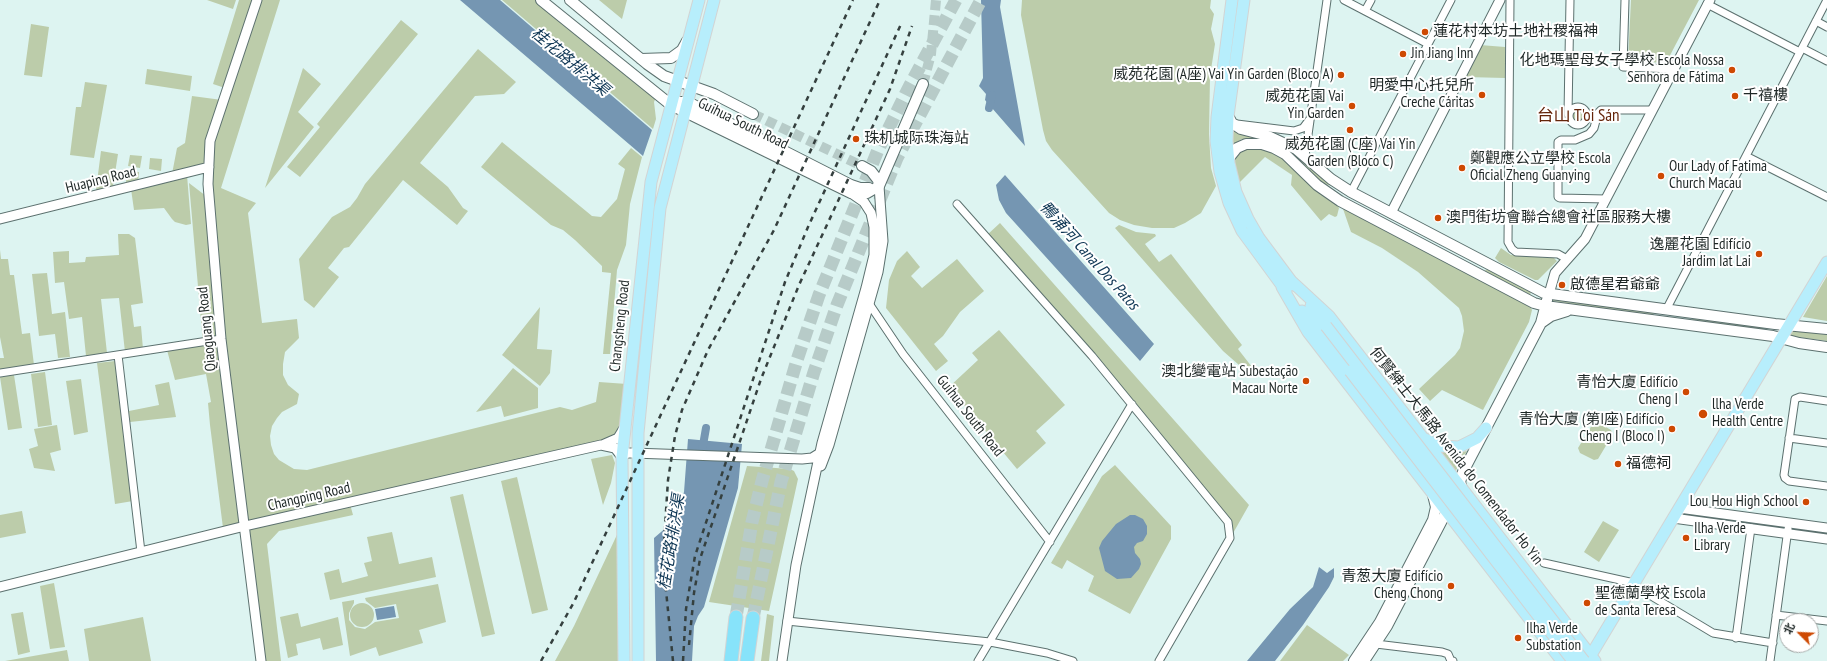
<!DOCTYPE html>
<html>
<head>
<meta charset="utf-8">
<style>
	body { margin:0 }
	#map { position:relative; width:1827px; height:661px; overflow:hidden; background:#ddf4f1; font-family:"PT Sans Narrow","Noto Sans SC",sans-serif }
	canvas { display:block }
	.north { position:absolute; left:1779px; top:613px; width:40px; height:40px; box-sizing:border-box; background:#fff; border:1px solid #a5a9a8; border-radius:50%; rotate:294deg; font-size:11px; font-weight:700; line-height:16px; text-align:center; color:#1e2726 }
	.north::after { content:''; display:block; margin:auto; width:14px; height:18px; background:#ce4902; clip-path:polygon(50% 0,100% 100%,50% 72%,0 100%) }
</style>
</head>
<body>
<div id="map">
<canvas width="1827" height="661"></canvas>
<div class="north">北</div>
</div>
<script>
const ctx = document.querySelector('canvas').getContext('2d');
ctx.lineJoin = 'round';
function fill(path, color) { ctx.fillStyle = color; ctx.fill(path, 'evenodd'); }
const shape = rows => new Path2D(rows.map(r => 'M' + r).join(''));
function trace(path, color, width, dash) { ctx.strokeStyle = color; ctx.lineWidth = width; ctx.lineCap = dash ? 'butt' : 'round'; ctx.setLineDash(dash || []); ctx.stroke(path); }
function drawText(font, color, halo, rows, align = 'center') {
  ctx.font = font + ' "PT Sans Narrow","Noto Sans SC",sans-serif'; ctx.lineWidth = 4; ctx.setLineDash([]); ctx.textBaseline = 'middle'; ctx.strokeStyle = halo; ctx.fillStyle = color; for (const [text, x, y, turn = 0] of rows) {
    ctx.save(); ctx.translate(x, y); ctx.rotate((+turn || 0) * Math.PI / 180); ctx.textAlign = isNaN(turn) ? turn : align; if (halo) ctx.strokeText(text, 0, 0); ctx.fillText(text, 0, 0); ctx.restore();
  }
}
const green = shape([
	[207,0,236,0,233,9],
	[239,0,256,0,225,88,213,84],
	[259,0,280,0,221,188,256,203,248,213,262,323,297,319,299,338,285,352,283,364,283,375,288,385,299,394,297,404,282,412,277,418,272,426,270,436,271,445,274,454,279,460,294,469,307,470,560,407,572,410,596,402,599,382,627,384,621,437,247,524,222,339,209,184,211,142],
	[502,0,539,0,657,95,654,102,656,119,653,129],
	[599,0,627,0,622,19],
	[1022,0,1211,0,1210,8,1214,14,1211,29,1215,44,1210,76,1209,135,1211,168,1216,186,1201,213,1185,223,1174,228,1152,228,1134,225,1120,220,1109,213,1052,150,1046,141,1043,130,1021,15],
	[1631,0,1699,0,1666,63,1628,61],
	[401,20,418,34,300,177,287,167,320,127,317,124],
	[31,24,49,27,42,77,24,75],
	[1480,45,1505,47,1505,78,1466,77],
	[478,49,516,82,504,94,475,96,420,163,448,187,463,208,468,211,457,225,403,180,349,247,344,248,328,268,339,277,314,308,304,300,299,259,332,217,350,207,357,198,365,184],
	[303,68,321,84,298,112,314,127,265,188],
	[147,69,192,76,190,91,145,84],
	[85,82,107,85,94,158,70,155,76,107,81,107],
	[192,96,222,100,206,165,172,174,177,148,185,143],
	'1569 116a9 9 0 1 1 18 0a9 9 0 1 1-18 0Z',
	[1231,128,1241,133,1266,138,1288,149,1336,187,1324,184,1288,153,1264,141,1254,139,1242,139,1230,146],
	[502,142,592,216,601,217,617,199,625,169,618,164,631,148,642,157,630,204,626,245,617,270,610,354,603,354,611,273,602,272,602,266,575,240,563,230,551,225,481,167],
	[1254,146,1276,151,1336,202,1339,208,1337,216,1335,217,1329,214,1321,221,1291,185,1292,175,1265,157,1238,184,1232,168,1234,154],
	[101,151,118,154,113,186,96,190],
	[130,155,142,156,140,168,128,166],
	[150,158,162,159,161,171,149,169],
	[127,171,139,172,138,184,126,182],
	[187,175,191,224,186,225,175,222,172,219,164,208,134,210,131,189],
	[189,183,206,196,241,523,223,528,210,425,208,403,211,402,206,374,175,380,167,350,203,344],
	[1342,206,1530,306,1532,310,1529,322,1483,410,1442,390,1430,401,1419,389,1455,355,1460,348,1464,331,1462,316,1459,308,1418,272,1382,248,1351,232],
	[1000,223,1249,505,1232,535,1231,521,987,235],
	[1119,225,1136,232,1155,234,1156,236,1145,244,1159,262,1171,254,1242,345,1238,349,1252,367,1245,372,1239,365,1223,351,1115,228],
	[118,234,129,234,135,238,143,303,131,305,134,327,141,326,143,349,125,352,119,298,101,299,107,353,86,356,82,317,69,319,64,282,55,283,53,252,69,251,69,263,85,262,86,257,119,255],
	[1501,248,1511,255,1554,258,1557,261,1538,280,1535,280,1499,262,1495,258],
	[0,250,1,259,8,259,10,275,14,275,22,334,30,333,34,365,0,370,0,358,4,358,0,337],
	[907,251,920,267,911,276,922,288,957,259,984,291,960,312,943,336,934,344,948,361,936,371,886,308,889,280,897,261],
	[1489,269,1531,291,1530,296,1486,273,1485,270],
	[47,273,52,314,65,312,70,357,58,358,55,334,39,336,32,274],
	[1827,276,1827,321,1803,317],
	[1554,296,1654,312,1653,317,1553,301],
	[540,307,537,349,552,350,550,373,540,386,502,355],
	[1693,317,1764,326,1763,331,1692,321],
	[999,330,1065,405,1036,431,1046,443,1017,469,949,387,978,360,972,353],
	[1788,330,1827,332,1827,341,1790,336,1788,334],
	[115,361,133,501,115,504,97,363],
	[513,368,538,388,538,408,504,417,501,406,476,412],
	[45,372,52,425,38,427,31,374],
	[14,375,22,428,8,430,0,377],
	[81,379,88,432,74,435,66,381],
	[169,382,176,417,130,422,129,411,159,405,155,385],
	[1597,422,1611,430,1613,434,1598,459,1594,460,1580,453,1578,448,1592,425],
	[57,425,61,450,50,453,55,471,34,468,29,449,38,446,34,429],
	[1438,451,1457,453,1467,451,1455,472],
	[612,455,615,463,611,483,603,505,591,459],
	[1115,465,1171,526,1171,539,1130,614,1088,591,1094,576,1067,560,1062,569,1051,563,1102,476],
	[747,466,790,469,794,471,798,479,769,611,709,602],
	[517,477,548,610,532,614,501,481],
	[463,494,495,634,482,637,450,497],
	[350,504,353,515,279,531,267,544,281,661,264,661,247,527],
	[22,511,26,533,0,538,0,515],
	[1603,521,1619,530,1599,562,1584,552],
	[623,522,624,661,555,661,574,626],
	[392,532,399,564,432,557,436,577,330,600,324,573,339,569,342,583,368,576,364,563,372,561,367,537],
	[54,583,65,647,50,649,40,586],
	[438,584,446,622,419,630,423,643,379,656,376,647,350,656,342,602,354,600,354,603,349,613,349,620,355,627,365,629,375,622,399,618,396,604,375,608,366,601,365,598],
	'350 615a12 12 0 1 1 24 0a12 12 0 1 1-24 0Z',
	[23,612,30,652,18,655,11,614],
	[298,613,301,627,338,617,343,645,323,650,320,638,296,644,298,655,288,658,280,617],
	[767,614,774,616,769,661,761,661],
	[143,617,151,661,89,661,84,629],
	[1307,625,1349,655,1343,661,1280,661],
	[67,650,69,661,5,661]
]);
const water = shape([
	[460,0,500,0,652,130,643,156],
	[981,0,1001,0,1000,7,1025,146,985,100,986,94,979,86,983,78],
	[1005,175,1154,344,1140,361,1006,213,999,200,996,185],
	[688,439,742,444,738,488,704,607,698,616,694,626,692,661,656,661,654,538,668,526,679,508,684,492],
	[1130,515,1135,515,1143,519,1147,526,1147,534,1143,541,1137,543,1134,547,1135,553,1140,559,1141,564,1139,569,1131,578,1117,579,1105,571,1099,548,1102,541,1116,524],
	[1319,567,1327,573,1334,568,1334,577,1329,587,1303,625,1275,661,1247,661,1290,609,1313,587],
	[394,606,396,617,377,620,375,609]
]);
const canal = shape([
	[989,108,992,95],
	[702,451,706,428]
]);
const secondaryTunnel = shape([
	[923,84,931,54,936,0],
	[753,114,862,166]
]);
const motorwayTunnel = shape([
	[736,617,752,522,762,481,797,360,819,295,878,150,909,87,956,0],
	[753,618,781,482,814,372,837,305,897,158,981,0]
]);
const minor = shape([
	[1344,0,1428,44],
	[1510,0,1508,242,1512,249,1516,252,1558,254,1567,259],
	[1625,0,1623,67,1673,69],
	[1707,4,1800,52],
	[1365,11,1371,0],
	[1816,21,1827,27],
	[1802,48,1827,61],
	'1569 116a9 9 0 1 1 18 0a9 9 0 1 1-18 0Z',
	[1568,114,1570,0],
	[1237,124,1294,131,1303,128,1309,120],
	[1305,156,1327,0],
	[1746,156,1827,197],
	[1351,192,1451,0],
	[1606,199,1560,198,1558,197,1558,142,1561,140,1575,140,1589,134,1594,128,1598,113,1601,110,1652,110],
	[957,204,1092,356,1228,522,1230,538,1159,661],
	[868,302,903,354,1050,542],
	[1666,310,1827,0],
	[118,355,141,552],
	[0,373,221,339],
	[1827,401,1800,397,1795,399,1784,475,1785,478,1789,481,1827,486],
	[1789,438,1827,443],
	[1544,563,1634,583],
	[1633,585,1713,633,1773,643],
	[1776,615,1827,621],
	[787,621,990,642,1047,653,1073,661],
	[1736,638,1751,528],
	[1376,644,1442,652,1448,654,1451,661,1453,661],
	[978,661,1132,404],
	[1770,661,1788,529]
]);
const tertiary = shape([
	[257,0,210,141,208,184,221,339,261,661],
	[1391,213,1500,0],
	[0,219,209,167],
	[1549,294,1555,273,1585,239,1710,0],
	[602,445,618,438,624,428],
	[821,466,829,445,878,272,883,241,879,186],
	[1679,508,1827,528],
	[1673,518,1827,539],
	[0,587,245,526,601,445,615,448,622,457,627,453,633,453,802,459,812,458,820,453],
	[782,661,796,565,822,443,866,288,874,255,874,227,871,213,864,202,851,193]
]);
const secondary = shape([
	[541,0,671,105,851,193,859,194,867,193,879,186,923,84],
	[570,0,647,64,664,76,714,94,753,114],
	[641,59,671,58,682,50,687,41],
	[671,105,675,102,688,102,851,185,860,188,869,188],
	[1228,116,1232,123,1241,129,1268,136,1296,149,1331,179,1351,192,1544,293,1775,324,1827,329],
	[1229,158,1237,148,1246,144,1262,144,1274,148,1285,154,1317,185,1340,201,1534,303,1545,306,1773,336,1799,343,1827,347],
	[862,166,871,171,878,180,879,186],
	[1541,323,1551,316,1567,311],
	[1462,489,1460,482,1463,472,1541,323,1547,300],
	[1354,661,1380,622,1433,520,1436,507,1433,495],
	[1364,661,1387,626,1450,505]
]);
const primary = shape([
	[1232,0,1217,117,1216,141,1220,172,1229,203,1242,231,1286,291],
	[1244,0,1228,116,1227,141,1229,163,1236,192,1248,219,1259,238,1294,285],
	[1290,280,1329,316,1595,661],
	[1282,287,1308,332,1562,661],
	[1311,306,1326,326],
	[1302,311,1350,371],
	[1425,439,1440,446,1459,447,1477,438,1486,428],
	[1586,660,1591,655,1827,262],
	[624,661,622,457,651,182,699,0],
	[638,661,638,433,660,208,714,0]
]);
const motorway = shape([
	[731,661,736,617],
	[747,661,753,618]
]);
const rail = shape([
	[689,645,694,593,700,559,761,379,799,285,890,89,912,26],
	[541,661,574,602,853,0],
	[673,661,664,570,664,542,668,480,675,436,682,410,708,350,774,230,880,0],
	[683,661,686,609,695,556,785,282,808,227,902,22]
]);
const primaryBridge = shape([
	[1326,326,1584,661],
	[1350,371,1573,661]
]);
const markers = [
	[1425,32,4,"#ce4902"],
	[1403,54,4,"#ce4902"],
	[1732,70,4,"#ce4902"],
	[1341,75,4,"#ce4902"],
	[1482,95,4,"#ce4902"],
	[1735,96,4,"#ce4902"],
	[1352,106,4,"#ce4902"],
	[1350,130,4,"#ce4902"],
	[856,139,4,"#ce4902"],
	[1462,168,4,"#ce4902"],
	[1661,176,4,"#ce4902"],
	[1438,218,4,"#ce4902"],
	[1759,254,4,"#ce4902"],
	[1562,285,4,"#ce4902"],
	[1306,381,4,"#ce4902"],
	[1686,392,4,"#ce4902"],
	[1703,414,5,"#ce4902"],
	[1672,429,4,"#ce4902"],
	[1618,464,4,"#ce4902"],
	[1806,502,4,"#ce4902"],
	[1686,538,4,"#ce4902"],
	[1451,586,4,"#ce4902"],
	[1587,603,4,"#ce4902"],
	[1518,638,4,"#ce4902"]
];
const poiNames = [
	["蓮花村本坊土地社稷福神",1433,32],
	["Jin Jiang Inn",1411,54],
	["化地瑪聖母女子學校 Escola Nossa",1724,61,"right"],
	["Senhora de Fátima",1724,78,"right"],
	["威苑花園 (A座) Vai Yin Garden (Bloco A)",1333,75,"right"],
	["明愛中心托兒所",1474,86,"right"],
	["Creche Cáritas",1474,103,"right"],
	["千禧樓",1743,96],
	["威苑花園 Vai",1344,97,"right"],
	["Yin Garden",1344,114,"right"],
	["珠机城际珠海站",864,139],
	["威苑花園 (C座) Vai Yin",1350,145,"center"],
	["Garden (Bloco C)",1350,162,"center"],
	["鄭觀應公立學校 Escola",1470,159],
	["Oficial Zheng Guanying",1470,176],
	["Our Lady of Fatima",1669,167],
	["Church Macau",1669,184],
	["澳門街坊會聯合總會社區服務大樓",1446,218],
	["逸麗花園 Edifício",1751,245,"right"],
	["Jardim Iat Lai",1751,262,"right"],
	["啟德星君爺爺",1570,285],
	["澳北變電站 Subestação",1298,372,"right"],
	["Macau Norte",1298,389,"right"],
	["青怡大廈 Edifício",1678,383,"right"],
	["Cheng I",1678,400,"right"],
	["llha Verde",1712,405],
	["Health Centre",1712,422],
	["青怡大廈 (第I座) Edifício",1664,420,"right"],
	["Cheng I (Bloco I)",1664,437,"right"],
	["福德祠",1626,464],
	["Lou Hou High School",1798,502,"right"],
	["Ilha Verde",1694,529],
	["Library",1694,546],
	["青葱大廈 Edifício",1443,577,"right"],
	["Cheng Chong",1443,594,"right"],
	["聖德蘭學校 Escola",1595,594],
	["de Santa Teresa",1595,611],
	["Ilha Verde",1526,629],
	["Substation",1526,646]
];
const streetNames = [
	["Guihua South Road",743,124,26],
	["Huaping Road",101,180,-14],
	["Changsheng Road",620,326,-84],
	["Qiaoguang Road",207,329,-96],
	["Guihua South Road",970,416,52],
	["何賢紳士大馬路 Avenida do Comendador Ho Yin",1456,456,52],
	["Changping Road",309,497,-13]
];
const waterNames = [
	["桂花路排洪渠",570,62,40],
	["鴨涌河 Canal Dos Patos",1089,256,48],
	["桂花路排洪渠",672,542,-81]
];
const quarterNames = [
	["台山 T'oi Sán",1578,116]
];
fill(green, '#bcccaa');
fill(water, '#7596b2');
trace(canal, '#7596b2', 8);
trace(secondaryTunnel, '#b7cbc8', 10, [10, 5]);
trace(motorwayTunnel, '#b7cbc8', 13, [13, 6]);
trace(minor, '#5c716f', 9);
trace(tertiary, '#5c716f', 11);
trace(secondary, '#5c716f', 12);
trace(primary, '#d2d4d4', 13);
trace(motorway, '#d2d4d4', 15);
trace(minor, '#fff', 7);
trace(tertiary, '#fff', 9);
trace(secondary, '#fff', 10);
trace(primary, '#b7eefc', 11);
trace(motorway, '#87e3fa', 13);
trace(rail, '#35403f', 2.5, [5, 5]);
trace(primaryBridge, '#d2d4d4', 13, []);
trace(primaryBridge, '#b7eefc', 11);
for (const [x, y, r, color] of markers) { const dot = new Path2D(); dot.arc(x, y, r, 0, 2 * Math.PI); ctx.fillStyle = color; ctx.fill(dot); trace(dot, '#fff', 1.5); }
drawText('15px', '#1e2726', '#fff', poiNames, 'left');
drawText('15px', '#1e2726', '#fff', streetNames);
drawText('italic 16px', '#0e3654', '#fff', waterNames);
drawText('17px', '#65250a', '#fff', quarterNames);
</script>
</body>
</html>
